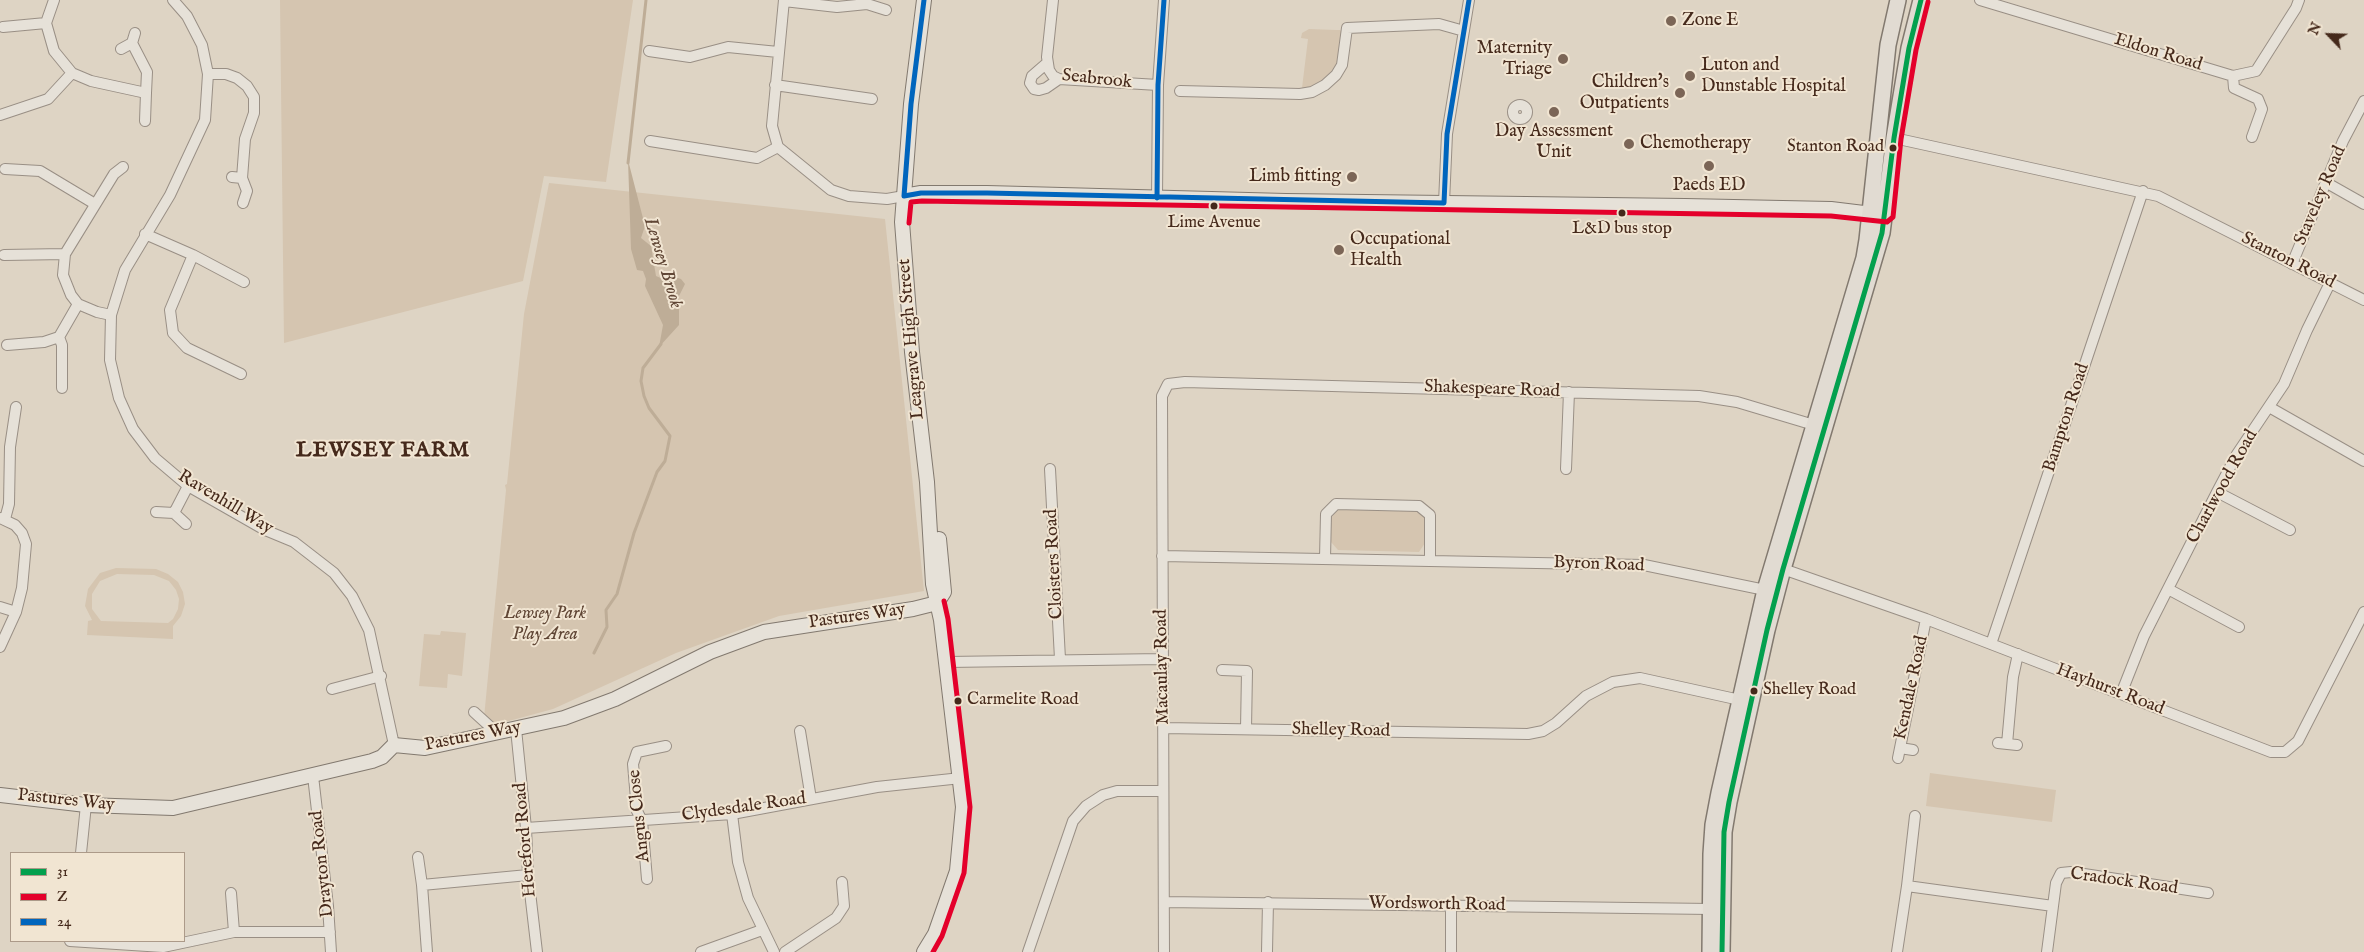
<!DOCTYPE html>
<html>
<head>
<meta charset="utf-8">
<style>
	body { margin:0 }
	#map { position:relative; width:2364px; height:952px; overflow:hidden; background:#ded4c4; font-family:"IM FELL English",serif }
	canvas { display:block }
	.legend { position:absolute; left:10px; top:852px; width:175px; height:90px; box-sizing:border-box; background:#f1e5d2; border:1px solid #ac9a89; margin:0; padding:6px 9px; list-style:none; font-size:15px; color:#45291b }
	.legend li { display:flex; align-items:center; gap:10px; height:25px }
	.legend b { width:25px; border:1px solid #ac9a89 }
	.north { position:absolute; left:2304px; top:10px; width:50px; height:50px; -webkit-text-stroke:4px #f1e5d2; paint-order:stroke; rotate:294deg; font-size:14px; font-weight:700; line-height:20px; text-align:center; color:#45291b }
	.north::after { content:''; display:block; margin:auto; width:18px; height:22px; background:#45291b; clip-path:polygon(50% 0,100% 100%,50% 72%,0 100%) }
</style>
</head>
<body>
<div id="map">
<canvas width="2364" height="952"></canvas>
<ul class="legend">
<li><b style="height:6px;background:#03a04e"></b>31</li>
<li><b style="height:6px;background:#e4002b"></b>Z</li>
<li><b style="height:6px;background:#0065bd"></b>24</li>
</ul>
<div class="north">N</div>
</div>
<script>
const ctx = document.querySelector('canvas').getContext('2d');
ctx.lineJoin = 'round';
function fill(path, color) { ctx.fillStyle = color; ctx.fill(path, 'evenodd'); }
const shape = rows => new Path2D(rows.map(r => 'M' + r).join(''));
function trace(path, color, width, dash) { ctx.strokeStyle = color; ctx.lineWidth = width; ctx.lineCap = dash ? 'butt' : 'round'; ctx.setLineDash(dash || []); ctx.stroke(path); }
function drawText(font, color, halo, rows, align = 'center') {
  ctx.font = font + ' "IM FELL English",serif'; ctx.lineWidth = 4; ctx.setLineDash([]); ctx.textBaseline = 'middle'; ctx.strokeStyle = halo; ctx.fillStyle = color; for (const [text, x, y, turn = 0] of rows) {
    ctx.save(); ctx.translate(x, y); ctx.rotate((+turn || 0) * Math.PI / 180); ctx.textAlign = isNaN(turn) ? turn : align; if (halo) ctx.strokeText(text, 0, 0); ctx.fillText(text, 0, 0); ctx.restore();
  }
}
const green = shape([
	[280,0,633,0,606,182,544,176,523,281,284,343],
	[1309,29,1336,30,1340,30,1343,34,1338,67,1314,87,1302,88,1308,39,1301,38,1302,33],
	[549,183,885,219,924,591,779,616,676,653,553,709,483,728,506,490,505,485,507,484,524,314],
	[1338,509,1416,510,1425,517,1425,543,1419,552,1338,550,1331,542,1331,518],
	[116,568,156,569,168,574,178,582,183,592,185,604,181,616,173,626,173,639,87,635,88,621,92,620,85,606,88,589,100,573],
	[117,574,154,575,169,581,176,590,179,599,178,609,173,619,168,623,101,621,92,609,92,594,100,581],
	[441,631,466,633,462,676,448,674,447,688,419,686,424,634,440,635],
	[1930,773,2056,790,2052,822,1926,806]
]);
const water = shape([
	[628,160,645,226,641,238,651,246,656,276,663,279,675,277,681,279,685,284,679,296,679,325,659,347,663,325,645,286,646,279,643,271,637,270,631,249]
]);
const stream = shape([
	[628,163,646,0],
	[594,653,607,627,606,610,617,594,634,533,657,472,665,461,670,436,649,408,644,396,641,381,643,368,661,344]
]);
const street = shape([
	[54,0,46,23,54,51,72,73,91,81,146,93,147,72,132,43],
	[173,0,187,16,202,45,208,74,205,120,170,195,125,270,111,315,110,360,119,398,133,429,155,458,188,486,265,530,294,542,334,573,352,596,369,630,394,745],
	[784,0,772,126,778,147,831,190,849,196,887,199,904,196],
	[1053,0,1047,57,1049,70,1053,76,1059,79,1158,85],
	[1980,0,2233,76,2256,71,2296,8,2299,0],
	[784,1,837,7,867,4,886,10],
	[3,27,46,23],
	[121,49,132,43,135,33],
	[649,51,690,57,728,47,778,52],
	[1047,63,1032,76,1030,83,1034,89,1039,90,1046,88,1059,79],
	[208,74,226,74,237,78,247,86,254,97,254,113,245,139,242,178],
	[2233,76,2234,88,2258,99,2262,109,2252,137],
	[775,85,872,99],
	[1180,91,1300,94,1312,92,1325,85,1336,75,1342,65,1347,28,1439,24,1464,31],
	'1513 112a7 7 0 1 1 14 0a7 7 0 1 1-14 0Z',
	[0,115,48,99,72,73],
	[145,121,146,93],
	[1894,138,2158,196,2364,300],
	[650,141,757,158,778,147],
	[5,169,40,171,95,204],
	[232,177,242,178,247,191,243,203],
	[2327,183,2364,204],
	[1157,198,1158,85,1164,0],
	[1444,203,1447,134,1469,0],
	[145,234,193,255,170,310,173,333,187,348,241,374],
	[4,255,65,254],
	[193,255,244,282],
	[2292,264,2343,141,2364,101],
	[111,315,97,312,78,304,71,295,63,275,65,254,114,174,123,167],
	[59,337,62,345,62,388],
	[7,345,44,342,59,337,78,304],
	[2269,407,2364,461],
	[1050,469,1060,659],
	[1566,469,1569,392],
	[2217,492,2290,530],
	[156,512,174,513,188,486],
	[174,513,186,524],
	[0,518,15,525,22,533,26,544,22,588,16,612,0,647],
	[5,519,9,504,10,447,16,407],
	[1162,556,1644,565,1765,590],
	[1325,558,1326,514,1336,504,1419,506,1430,515,1430,560],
	[1783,569,1926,619,2271,752,2285,752,2298,741,2364,612],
	[2168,589,2239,627],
	[0,607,16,612],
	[1991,644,2143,191],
	[947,662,1163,659],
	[1222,670,1247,671,1246,729],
	[332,689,381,676],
	[2121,694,2144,636,2217,492,2237,454,2284,384,2307,330,2330,283],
	[474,712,497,733],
	[1164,728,1528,734,1543,731,1556,723,1586,696,1613,682,1640,678,1740,700],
	[516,729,526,828,528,875,537,952],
	[800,731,811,799],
	[1998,743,2017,745],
	[2007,744,2013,677,2018,654],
	[1900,748,1913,750],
	[1898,758,1926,619],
	[313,776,328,906,331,952],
	[732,814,738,862,748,898,774,952],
	[526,828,732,814,877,787,961,778],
	[81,853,86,805],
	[418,857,422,885,528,875],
	[647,879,642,821,637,811,633,764,637,752,666,746],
	[422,885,427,952],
	[1907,886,1915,816],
	[231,893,234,932],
	[1164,902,1711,909],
	[70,941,163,947,234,932,330,932],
	[701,952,762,930],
	[785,952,836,918,844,906,842,882],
	[1028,952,1073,821,1086,806,1103,795,1117,791,1163,791],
	[1164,952,1162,396,1168,384,1185,382,1699,396,1737,402,1814,425],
	[1267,952,1268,902],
	[1451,952,1451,905],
	[1897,952,1907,886,2053,906],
	[2047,952,2056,883,2061,873,2071,872,2208,893]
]);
const secondary = shape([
	[924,0,911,104,902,222,912,352,927,482,933,584,941,620,963,807,957,871,935,934,924,952],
	[904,196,921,193,987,193,1286,201,1685,206,1831,209,1880,215],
	[937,603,944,592,939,539],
	[0,795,86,805,173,808,372,761,382,757,394,745,425,748,564,718,615,699,710,652,764,632,913,609,937,603]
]);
const primary = shape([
	[1710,952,1711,854,1713,825,1719,793,1765,590,1864,258,1867,240,1888,45,1898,0],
	[1722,952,1724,832,1729,802,1767,630,1783,569,1882,233,1894,138,1909,48,1921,0]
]);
const bus1 = shape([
	[1722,952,1724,832,1729,802,1767,630,1783,569,1882,233,1894,138,1909,48,1921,0]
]);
const bus2 = shape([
	[909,223,911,202,922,201,1831,216,1887,222,1893,217,1901,139,1916,50,1928,2],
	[933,952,942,936,964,873,970,807,948,619,944,601]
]);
const bus3 = shape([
	[904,196,921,193,987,193,1444,203,1447,134,1469,0],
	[904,196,911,104,924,0],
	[1157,198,1158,85,1164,0]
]);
const markers = [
	[1671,21,6,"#7b6556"],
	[1563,59,6,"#7b6556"],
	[1690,76,6,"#7b6556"],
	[1680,93,6,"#7b6556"],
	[1554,112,6,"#7b6556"],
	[1629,144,6,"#7b6556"],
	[1893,148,4.5,"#45291b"],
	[1709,166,6,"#7b6556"],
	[1352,177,6,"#7b6556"],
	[1214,206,4.5,"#45291b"],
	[1622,213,4.5,"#45291b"],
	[1339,250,6,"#7b6556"],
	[1754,691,4.5,"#45291b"],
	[958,701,4.5,"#45291b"]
];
const busNames = [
	["Stanton Road",1884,148,"right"],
	["Lime Avenue",1214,224],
	["L&D bus stop",1622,230],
	["Shelley Road",1763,691,"left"],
	["Carmelite Road",967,701,"left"]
];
const poiNames = [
	["Zone E",1682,21],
	["Maternity",1552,49,"right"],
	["Triage",1552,70,"right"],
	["Luton and",1701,66],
	["Dunstable Hospital",1701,87],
	["Children's",1669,83,"right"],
	["Outpatients",1669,104,"right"],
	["Day Assessment",1554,132,"center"],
	["Unit",1554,153,"center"],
	["Chemotherapy",1640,144],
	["Limb fitting",1341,177,"right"],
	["Paeds ED",1709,186,"center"],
	["Occupational",1350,240],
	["Health",1350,261]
];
const streetNames = [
	["Eldon Road",2158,53,17],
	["Seabrook",1097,80,6],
	["Staveley Road",2321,196,-67],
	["Stanton Road",2288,261,27],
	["Leagrave High Street",912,339,-95],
	["Shakespeare Road",1492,390,2],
	["Bampton Road",2067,418,-72],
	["Charlwood Road",2223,487,-61],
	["Ravenhill Way",225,503,31],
	["Cloisters Road",1055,564,-93],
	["Byron Road",1599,565,2],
	["Pastures Way",857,617,-8],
	["Macaulay Road",1163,667,-91],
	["Kendale Road",1912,688,-78],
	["Hayhurst Road",2110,690,21],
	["Shelley Road",1341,731,1],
	["Pastures Way",473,737,-11],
	["Pastures Way",66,801,6],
	["Clydesdale Road",744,808,-8],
	["Angus Close",640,816,-96],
	["Hereford Road",526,840,-95],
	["Drayton Road",323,864,-96],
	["Cradock Road",2124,882,8],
	["Wordsworth Road",1437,905,1]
];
const parkNames = [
	["Lewsey Park",545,614],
	["Play Area",545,635]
];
const waterNames = [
	["Lewsey Brook",662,263,73]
];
const districtNames = [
	["LEWSEY FARM",383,451]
];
fill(green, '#d5c5b0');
fill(water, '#bead97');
trace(stream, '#bead97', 3);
trace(street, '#998f85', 12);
trace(secondary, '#82796f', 16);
trace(primary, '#82796f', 18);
trace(street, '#e6e1d8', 10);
trace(secondary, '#e6e1d8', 14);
trace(primary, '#e1dbd2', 15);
trace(bus1, '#03a04e', 5);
trace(bus2, '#e4002b', 5);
trace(bus3, '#0065bd', 5);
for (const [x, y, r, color] of markers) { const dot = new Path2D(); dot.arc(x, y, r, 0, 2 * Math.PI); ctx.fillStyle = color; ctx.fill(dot); trace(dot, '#f1e5d2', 2); }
drawText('17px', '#45291b', '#f1e5d2', busNames);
drawText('18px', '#45291b', '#f1e5d2', poiNames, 'left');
drawText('18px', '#45291b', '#f1e5d2', streetNames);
drawText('italic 18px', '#604635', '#f1e5d2', parkNames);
drawText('italic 19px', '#604635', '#f1e5d2', waterNames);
ctx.letterSpacing = '1px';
drawText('bold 22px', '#45291b', '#f1e5d2', districtNames);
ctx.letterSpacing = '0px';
</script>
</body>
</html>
